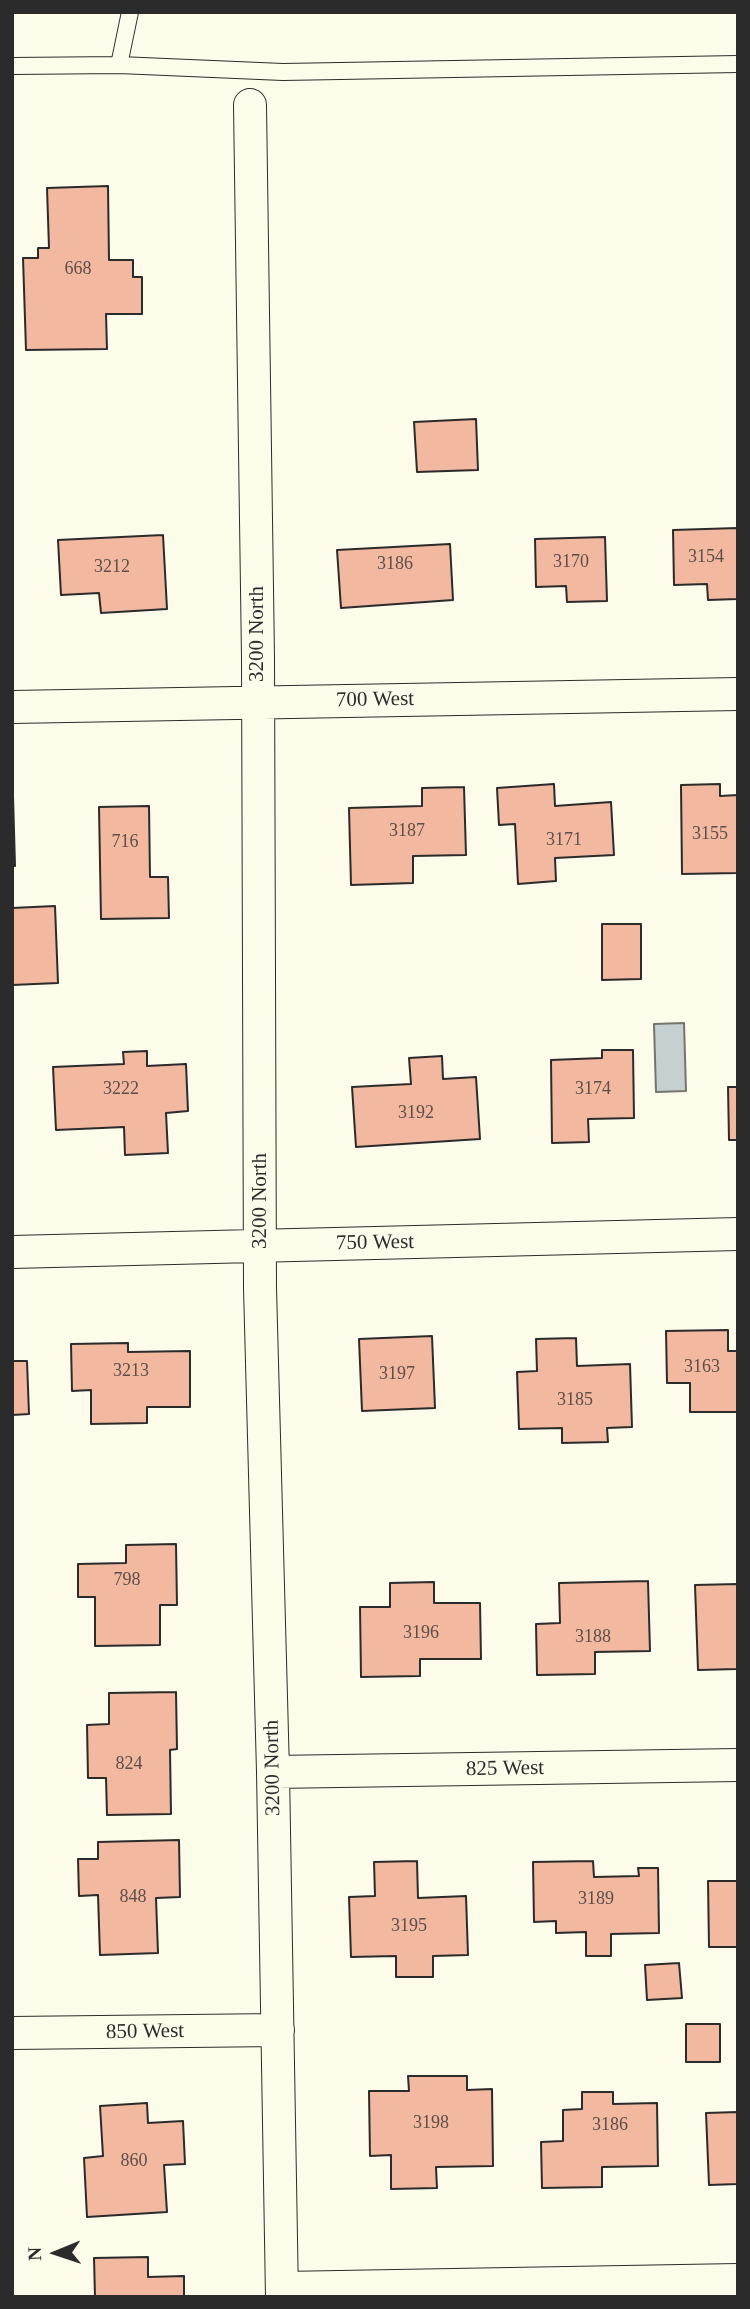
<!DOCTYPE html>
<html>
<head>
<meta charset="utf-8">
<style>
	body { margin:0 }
	#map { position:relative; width:750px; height:2309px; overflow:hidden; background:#fdfbea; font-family:Georgia,serif }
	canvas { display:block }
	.frame { position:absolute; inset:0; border:14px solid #2b2b2b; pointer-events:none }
	.north { position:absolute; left:21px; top:2218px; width:70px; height:70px; -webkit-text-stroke:5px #fdfbea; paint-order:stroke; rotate:268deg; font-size:19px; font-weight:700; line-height:28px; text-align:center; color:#2b2b2b }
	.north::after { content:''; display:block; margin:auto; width:24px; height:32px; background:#2b2b2b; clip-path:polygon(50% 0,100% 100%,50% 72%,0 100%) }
</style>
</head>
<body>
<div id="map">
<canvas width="750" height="2309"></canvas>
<div class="frame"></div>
<div class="north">N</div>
</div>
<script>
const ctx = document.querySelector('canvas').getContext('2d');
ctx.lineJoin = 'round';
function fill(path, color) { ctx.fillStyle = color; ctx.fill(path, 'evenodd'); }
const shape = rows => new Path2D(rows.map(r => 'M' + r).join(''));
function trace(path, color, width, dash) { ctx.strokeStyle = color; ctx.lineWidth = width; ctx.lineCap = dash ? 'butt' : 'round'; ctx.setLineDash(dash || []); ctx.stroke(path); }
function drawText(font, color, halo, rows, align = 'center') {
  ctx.font = font + ' Georgia,serif'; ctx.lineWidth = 5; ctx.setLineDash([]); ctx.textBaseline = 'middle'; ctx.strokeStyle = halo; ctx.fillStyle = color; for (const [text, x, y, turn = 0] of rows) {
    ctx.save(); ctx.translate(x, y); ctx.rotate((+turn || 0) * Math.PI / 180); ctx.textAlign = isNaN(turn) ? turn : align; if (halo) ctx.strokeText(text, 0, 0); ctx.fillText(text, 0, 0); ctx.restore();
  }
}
const water = shape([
	[684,1023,686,1091,656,1092,654,1024,684,1023]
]);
const building = shape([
	[108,186,109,260,133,260,133,277,142,277,142,314,106,314,107,349,26,350,23,258,38,258,38,248,49,248,47,188,108,186],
	[476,419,478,470,417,472,414,422,476,419],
	[738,528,738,599,708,600,707,584,674,585,673,530,738,528],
	[163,535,167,609,101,613,99,593,61,595,58,540,163,535],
	[605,537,607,601,567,602,566,586,536,587,535,539,605,537],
	[450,544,453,600,341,608,337,550,450,544],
	[554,784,555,806,611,802,614,855,555,858,556,881,518,884,515,824,499,825,497,788,554,784],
	[720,784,720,796,738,795,738,873,682,874,681,785,720,784],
	[464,787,466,855,413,856,413,883,351,885,349,808,422,806,422,788,464,787],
	[12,796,13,796,15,866,12,866,12,796],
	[149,806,150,877,168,877,169,918,101,919,99,807,149,806],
	[55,906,58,983,12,985,12,908,55,906],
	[602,924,641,924,641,979,602,980,602,924],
	[602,1050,633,1050,634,1118,588,1119,589,1142,552,1143,551,1060,602,1058,602,1050],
	[147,1051,147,1066,186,1064,188,1111,166,1113,168,1153,125,1155,124,1127,56,1130,53,1067,124,1064,123,1052,147,1051],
	[442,1056,443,1079,476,1077,480,1139,356,1147,352,1087,411,1084,409,1058,442,1056],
	[728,1087,738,1087,738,1140,729,1140,728,1087],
	[728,1330,728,1351,738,1351,738,1412,690,1412,690,1383,667,1383,666,1331,728,1330],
	[432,1336,435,1408,362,1411,359,1339,432,1336],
	[576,1338,577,1366,630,1364,632,1427,607,1428,608,1442,562,1443,562,1428,519,1429,517,1372,537,1371,536,1339,576,1338],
	[128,1343,128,1352,190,1351,190,1407,147,1407,147,1423,91,1424,91,1390,72,1391,71,1344,128,1343],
	[12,1361,27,1361,29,1414,12,1415,12,1361],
	[176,1544,177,1605,160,1605,160,1645,95,1646,95,1597,78,1597,78,1564,126,1563,126,1545,176,1544],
	[648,1581,650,1651,595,1652,595,1674,537,1675,536,1624,560,1623,559,1583,648,1581],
	[434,1582,434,1603,480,1603,481,1659,420,1659,420,1676,361,1677,360,1607,390,1607,390,1583,434,1582],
	[738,1584,738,1669,698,1670,695,1585,738,1584],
	[176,1692,177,1749,170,1750,171,1814,107,1815,106,1778,88,1778,87,1725,109,1724,109,1693,176,1692],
	[179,1840,180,1897,156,1898,158,1953,100,1955,98,1895,79,1896,78,1859,98,1859,98,1842,179,1840],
	[417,1861,418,1898,466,1896,468,1955,433,1956,433,1977,396,1977,396,1956,351,1957,349,1897,375,1896,374,1862,417,1861],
	[593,1861,594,1877,639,1876,638,1868,658,1868,659,1933,611,1934,611,1956,586,1956,586,1932,556,1933,556,1921,534,1922,533,1862,593,1861],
	[708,1881,738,1881,738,1947,709,1947,708,1881],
	[679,1963,682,1998,647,2000,645,1965,679,1963],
	[686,2024,720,2024,720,2062,686,2062,686,2024],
	[408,2076,467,2076,467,2090,492,2089,493,2166,436,2167,437,2188,391,2189,391,2155,370,2156,369,2091,409,2091,408,2076],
	[582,2092,613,2092,613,2104,657,2103,658,2166,602,2167,602,2187,542,2188,541,2142,563,2141,563,2110,582,2109,582,2092],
	[147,2103,148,2123,183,2121,185,2164,164,2165,167,2212,87,2217,84,2158,103,2156,100,2106,147,2103],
	[738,2112,738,2184,709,2185,706,2113,738,2112],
	[148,2257,148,2277,184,2276,184,2297,95,2297,94,2258,148,2257]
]);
const lane = shape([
	[119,65,130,12],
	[12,66,119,65,283,72,738,64]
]);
const street = shape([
	[250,105,258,658,260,1288,273,1772,282,2297],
	[12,707,738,694],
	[12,1252,738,1234],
	[273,1772,738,1765],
	[12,2033,278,2030],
	[282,2288,738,2280]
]);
const numberNames = [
	["668",78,269],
	["3154",706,557],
	["3170",571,562],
	["3186",395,564],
	["3212",112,567],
	["3187",407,831],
	["3155",710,834],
	["3171",564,840],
	["716",125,842],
	["3222",121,1089],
	["3174",593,1089],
	["3192",416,1113],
	["3163",702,1367],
	["3213",131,1371],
	["3197",397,1374],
	["3185",575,1400],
	["798",127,1580],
	["3196",421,1633],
	["3188",593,1637],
	["824",129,1764],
	["848",133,1897],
	["3189",596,1899],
	["3195",409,1926],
	["3198",431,2123],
	["3186",610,2125],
	["860",134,2161]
];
const streetNames = [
	["3200 North",257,634,-90],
	["700 West",375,700,-1],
	["3200 North",260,1201,-90],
	["750 West",375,1243,-1],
	["3200 North",273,1768,-91],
	["825 West",505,1769,-1],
	["850 West",145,2032,-1]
];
fill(water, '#c7d0d0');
trace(water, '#74746e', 2);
fill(building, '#f2b8a0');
trace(building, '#2b2b2b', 2);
trace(lane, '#2b2b2b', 18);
trace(street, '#2b2b2b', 34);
trace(lane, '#fdfbea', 16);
trace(street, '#fdfbea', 32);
drawText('18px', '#5d4e48', null, numberNames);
drawText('21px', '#2b2b2b', '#fdfbea', streetNames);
</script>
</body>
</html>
